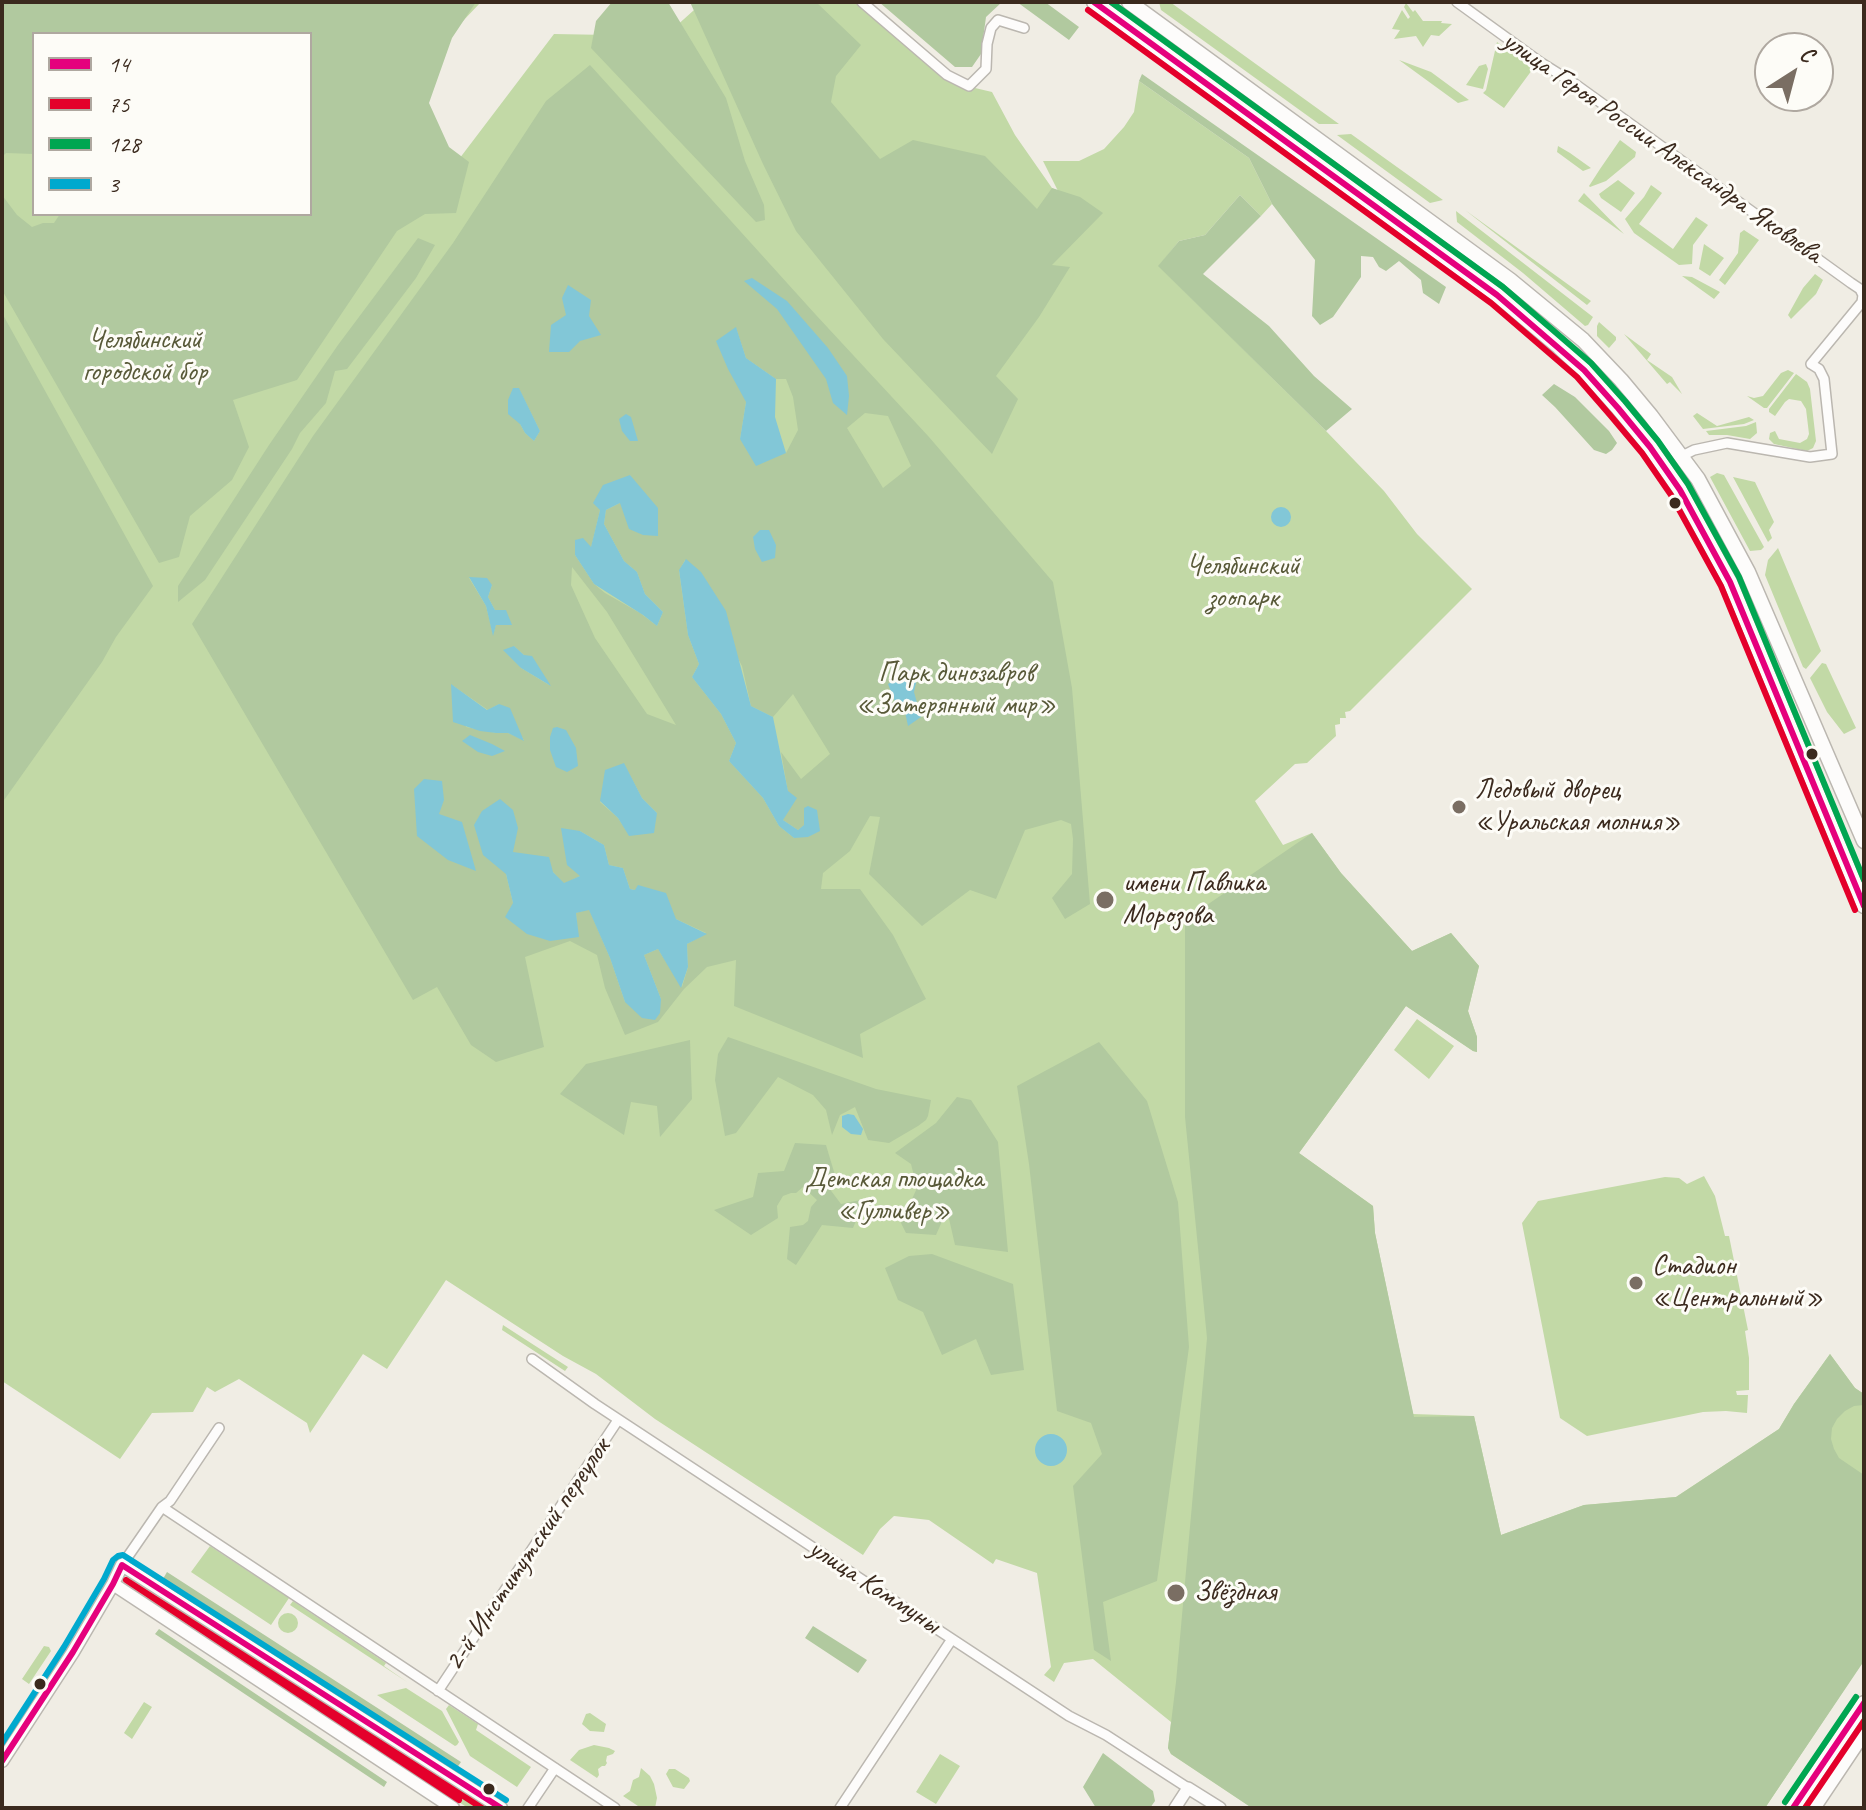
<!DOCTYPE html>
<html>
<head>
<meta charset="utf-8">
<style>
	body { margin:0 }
	#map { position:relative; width:1866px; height:1810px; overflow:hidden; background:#f0ede4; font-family:Caveat,sans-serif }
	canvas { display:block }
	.frame { position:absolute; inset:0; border:4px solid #3b2a1e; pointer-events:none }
	.legend { position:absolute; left:32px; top:32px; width:280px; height:184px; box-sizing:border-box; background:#fdfcf7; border:2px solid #afa8a0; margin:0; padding:10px 14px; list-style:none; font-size:24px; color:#3b2a1e }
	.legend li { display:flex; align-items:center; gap:16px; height:40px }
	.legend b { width:40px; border:2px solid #afa8a0 }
	.north { position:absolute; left:1754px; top:32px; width:80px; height:80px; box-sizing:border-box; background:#fdfcf7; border:2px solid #afa8a0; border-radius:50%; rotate:36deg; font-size:22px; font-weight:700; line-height:32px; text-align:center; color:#3b2a1e }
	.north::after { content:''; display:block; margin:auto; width:28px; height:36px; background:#7a6e63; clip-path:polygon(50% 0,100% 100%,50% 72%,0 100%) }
</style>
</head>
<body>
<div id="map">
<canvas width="1866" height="1810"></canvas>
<div class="frame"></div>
<ul class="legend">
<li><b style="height:10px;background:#e5007d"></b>14</li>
<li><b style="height:10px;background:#e4002b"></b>75</li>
<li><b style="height:10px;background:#00a651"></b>128</li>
<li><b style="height:10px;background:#00a9ce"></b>3</li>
</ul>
<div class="north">С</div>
</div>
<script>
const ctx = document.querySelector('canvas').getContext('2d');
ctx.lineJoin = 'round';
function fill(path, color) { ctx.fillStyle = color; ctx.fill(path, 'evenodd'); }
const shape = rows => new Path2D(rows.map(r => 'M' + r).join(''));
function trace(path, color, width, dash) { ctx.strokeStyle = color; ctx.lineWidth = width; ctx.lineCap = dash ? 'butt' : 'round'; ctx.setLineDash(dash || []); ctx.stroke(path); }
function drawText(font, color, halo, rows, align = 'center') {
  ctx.font = font + ' Caveat,sans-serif'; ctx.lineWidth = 6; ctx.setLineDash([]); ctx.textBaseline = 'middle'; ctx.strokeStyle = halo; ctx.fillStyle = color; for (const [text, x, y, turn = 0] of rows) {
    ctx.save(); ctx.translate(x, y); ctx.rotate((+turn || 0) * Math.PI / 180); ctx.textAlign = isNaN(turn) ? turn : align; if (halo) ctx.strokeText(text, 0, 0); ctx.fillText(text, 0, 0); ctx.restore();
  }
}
const green = shape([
	[2,2,481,2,442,43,413,109,450,171,554,34,665,36,703,2,866,2,957,86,975,88,992,92,1015,135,1052,188,1058,191,1043,161,1079,161,1104,149,1124,127,1134,112,1139,81,1249,158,1272,204,1261,216,1240,195,1205,235,1179,241,1159,266,1326,431,1384,491,1417,534,1472,589,1350,711,1345,712,1346,718,1340,718,1340,724,1335,725,1336,736,1307,763,1295,764,1255,801,1283,845,1312,833,1341,873,1412,951,1451,933,1479,966,1468,1011,1477,1037,1477,1052,1473,1051,1406,1006,1299,1153,1373,1206,1375,1233,1413,1414,1474,1416,1501,1535,1584,1505,1676,1497,1779,1429,1794,1404,1830,1354,1855,1388,1864,1394,1864,1660,1765,1808,1252,1808,1171,1754,1168,1748,1171,1722,1093,1659,1064,1663,1054,1682,1044,1675,1051,1667,1037,1573,996,1559,993,1564,929,1520,894,1516,880,1529,863,1555,655,1419,596,1374,563,1356,446,1280,387,1369,363,1354,310,1433,307,1423,239,1379,215,1392,207,1387,193,1412,152,1413,120,1459,2,1381],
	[34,34,310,34,310,214,34,214],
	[1159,2,1170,2,1339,124,1319,124,1161,10],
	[1406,3,1413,12,1415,10,1423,21,1442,21,1441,23,1452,24,1439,36,1431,35,1423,47,1416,36,1394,39,1400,30,1392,29,1402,10,1408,19,1410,17,1404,7],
	[1497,42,1530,66,1532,70,1504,108,1483,93,1486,90],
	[1399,60,1431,72,1469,100,1458,103],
	[1486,64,1488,69,1483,89,1466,85,1479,66],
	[1351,134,1443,200,1430,203,1337,135],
	[1620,140,1636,152,1635,157,1606,181,1590,187,1589,186,1600,169],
	[1558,146,1570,153,1591,168,1583,171,1557,152],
	[1618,180,1635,193,1621,212,1601,198,1599,194],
	[1651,185,1662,193,1639,224,1673,249,1696,217,1708,225,1693,245,1692,264,1679,265,1634,233,1625,219,1644,197],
	[1584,193,1624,234,1578,201],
	[1465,210,1591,301,1587,305],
	[1456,211,1593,317,1588,325,1585,326,1523,273,1457,222],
	[1744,230,1759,240,1725,285,1719,280,1738,253,1740,233],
	[1704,244,1724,258,1710,276,1699,269],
	[1815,274,1823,280,1816,294,1791,319,1788,315,1803,288],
	[1682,276,1692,277,1720,292,1714,299],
	[1599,322,1616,337,1616,340,1609,348,1597,336,1597,326],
	[1624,334,1651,354,1647,360,1672,377,1682,394,1670,382,1667,384],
	[1788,370,1794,373,1767,408,1764,408,1747,396,1754,398,1763,396,1781,373],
	[1796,374,1807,382,1810,389,1816,441,1813,448,1807,451,1774,444,1769,439,1770,433,1775,431,1779,439,1800,443,1807,439,1809,434,1806,409,1801,401,1789,399,1785,402,1775,416,1769,412,1769,409],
	[1697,413,1717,426,1749,417,1754,420,1744,424,1703,429,1693,416],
	[1756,422,1757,433,1750,439,1727,435,1709,435,1706,431,1746,426],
	[1717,473,1724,475,1764,547,1761,550,1750,551,1710,477],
	[1733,477,1755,482,1774,522,1769,530,1772,538,1768,542],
	[1778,548,1821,651,1806,669,1803,667,1765,575,1768,560],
	[1822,663,1826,664,1856,728,1844,734,1827,712,1810,678],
	[1417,1019,1454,1046,1429,1079,1394,1050],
	[1704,1176,1715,1196,1725,1236,1729,1236,1748,1330,1745,1331,1749,1358,1749,1390,1736,1391,1737,1395,1748,1395,1747,1413,1726,1411,1703,1412,1587,1436,1560,1418,1522,1223,1538,1201,1665,1177,1679,1178,1687,1184],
	[503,1325,568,1367,565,1371,502,1330],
	[210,1546,289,1598,271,1625,191,1572],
	[170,1601,485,1808,468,1808,165,1609],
	[293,1601,386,1663,384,1666,407,1682,290,1605],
	'278 1623a10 10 0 1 1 20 0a10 10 0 1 1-20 0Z',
	[44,1646,49,1647,51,1651,29,1684,22,1679],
	[406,1688,442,1711,459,1742,457,1745,455,1746,377,1695],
	[144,1702,152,1707,132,1739,124,1733],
	[449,1705,478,1724,476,1730,531,1767,517,1787,470,1756,446,1709],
	[590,1713,606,1724,604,1732,590,1731,582,1724,586,1714],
	[594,1745,609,1748,615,1751,613,1754,607,1756,606,1761,607,1763,605,1766,602,1766,598,1769,599,1775,597,1778,570,1760,579,1750],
	[940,1754,960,1766,936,1804,916,1792],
	[641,1768,650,1776,654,1784,657,1798,655,1808,641,1808,623,1796,630,1791,633,1780,639,1777],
	[669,1769,675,1769,689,1778,690,1781,684,1789,673,1787,666,1774]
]);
const forest = shape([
	[2,2,476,2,452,38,429,103,449,147,469,162,456,213,425,214,397,231,297,380,233,400,249,447,232,480,190,516,179,557,159,563,2,290,2,195,17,215,32,227,43,223,54,223,60,214,310,214,310,34,34,34,34,154,6,153,2,157],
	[612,2,668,2,726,98,745,161,764,205,765,220,756,222,591,48,596,21],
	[690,2,816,2,861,45,836,76,831,102,880,159,913,140,985,156,1037,209,1052,188,1080,197,1103,213,1052,265,1070,267,1039,317,996,376,1018,399,992,454,883,339,796,231,763,164],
	[879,2,1002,2,986,17,981,54,972,67,955,67],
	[1017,2,1045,2,1079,27,1069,40],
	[590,65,816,315,929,437,1053,582,1072,688,1090,904,1065,919,1052,898,1072,874,1073,839,1071,824,1061,820,1025,830,996,899,970,890,922,926,869,874,880,817,870,816,850,851,823,873,821,889,860,889,893,935,926,999,860,1034,863,1058,734,1006,736,960,707,967,684,989,658,1022,625,1035,605,988,597,955,570,941,525,957,544,1047,496,1062,471,1045,437,987,413,1000,192,624,313,436,453,243,546,101],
	[736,328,746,358,776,379,786,379,793,397,798,430,786,453,740,439,746,402],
	[519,389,540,431,534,441,525,433,520,424],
	[865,413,888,416,911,466,883,488,847,428],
	[631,475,620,503,606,510,604,524,624,561,637,572,645,594,663,612,657,626,640,613,605,593,594,584,575,555,591,548,600,510],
	[685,560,742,666,751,706,773,717,793,694,830,754,801,779,781,752,788,792,783,820,798,830,804,825,794,838,779,826,763,798,729,761,736,743,721,714,692,677,699,664,688,635,679,571],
	[572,567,607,612,676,725,647,714,595,638,571,585],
	[469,578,492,585,488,597,495,610,496,625,493,634,486,606],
	[514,646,524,655,549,685,521,668],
	[452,685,488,710,499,704,524,740,508,733,496,733,466,727],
	[624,764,642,798,657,813,629,835,618,818,600,802],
	[580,831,604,845,609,865,623,868,630,889,635,890,676,919,706,933,687,944,688,967,682,987,658,949,644,955,661,999,625,1002,610,958,589,909,576,913,578,937,513,903,506,874,553,872,564,884,580,876],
	[1142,74,1446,287,1439,304,1423,293,1421,280,1399,261,1386,271,1379,267,1373,257,1361,256,1361,277,1333,317,1320,325,1312,316,1315,260,1272,204,1249,158,1139,81],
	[1240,195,1261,216,1203,274,1269,326,1314,376,1352,409,1326,431,1158,266,1179,241,1205,235],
	[418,238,435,245,416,278,347,369,335,371,326,403,300,433,292,449,205,580,178,602,178,586,269,445,338,345],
	[2,313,153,586,116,637,102,662,2,803],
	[1554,384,1575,397,1609,431,1617,443,1612,450,1606,454,1594,450,1555,407,1542,395],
	[1312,833,1341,873,1412,951,1451,933,1479,966,1468,1011,1477,1037,1477,1052,1473,1051,1406,1006,1299,1153,1373,1206,1375,1233,1414,1417,1474,1416,1501,1535,1584,1505,1676,1497,1779,1429,1794,1404,1830,1354,1855,1388,1864,1394,1864,1405,1854,1406,1845,1411,1837,1419,1832,1428,1831,1439,1834,1449,1839,1458,1864,1475,1864,1661,1765,1808,1252,1808,1171,1754,1168,1748,1176,1682,1207,1338,1185,1117,1185,920],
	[728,1037,876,1089,931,1100,928,1116,926,1120,918,1126,889,1143,868,1140,855,1107,840,1115,832,1135,826,1110,813,1095,778,1077,736,1133,725,1136,715,1080,718,1054],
	[690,1040,692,1099,660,1137,657,1106,631,1102,624,1135,560,1094,586,1064],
	[1099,1042,1147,1101,1178,1202,1189,1347,1157,1581,1103,1602,1111,1661,1094,1650,1073,1486,1102,1454,1091,1423,1057,1411,1029,1164,1017,1086],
	[957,1097,971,1100,998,1142,1008,1252,955,1245,947,1210,936,1235,906,1233,901,1223,917,1188,911,1164,895,1153,936,1123],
	[795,1143,826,1145,835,1175,829,1188,841,1204,865,1199,853,1228,822,1225,796,1265,787,1259,790,1227,803,1225,808,1221,811,1207,817,1200,803,1187,796,1193,791,1193,783,1196,777,1206,778,1218,751,1235,714,1210,753,1197,758,1173,784,1171],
	[932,1254,1013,1284,1024,1370,991,1375,976,1339,942,1355,923,1312,898,1300,885,1268,909,1256],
	[167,1572,461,1762,454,1772,424,1753,426,1747,181,1589,177,1593,173,1592,160,1584],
	[813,1626,867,1660,858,1673,805,1638],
	[159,1629,387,1782,384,1787,155,1634],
	[1103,1753,1153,1791,1155,1801,1150,1808,1096,1808,1083,1787]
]);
const water = shape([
	[752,278,787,301,828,348,847,376,849,396,847,415,833,403,826,379,777,309,744,281],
	[568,285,591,300,589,316,601,335,580,341,569,352,549,352,551,325,566,315,562,298],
	[736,327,746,358,776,379,775,417,786,453,756,466,740,439,746,402,728,369,716,341],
	[513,388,519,388,540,431,534,441,525,433,520,424,508,414,508,400],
	[626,414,631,417,638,441,630,441,622,431,619,419],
	[630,475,658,508,658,536,643,535,629,529,620,503,606,510,604,524,624,561,637,572,645,594,663,612,657,626,643,615,594,584,575,555,575,540,583,538,591,547,600,510,593,503,603,485],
	'1271 517a10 10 0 1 1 20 0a10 10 0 1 1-20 0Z',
	[760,530,769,530,776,545,775,558,762,562,755,549,753,537],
	[686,559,701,572,726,611,751,706,773,717,788,791,797,798,783,820,798,830,804,825,804,808,808,806,817,810,820,831,808,837,794,838,779,826,763,798,729,761,736,743,721,714,692,677,699,664,688,635,679,570],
	[469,577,487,578,492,585,488,597,495,610,506,610,512,625,496,625,493,636,486,606],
	[514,646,524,655,532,656,551,686,521,668,503,650],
	[910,670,917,679,914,692,921,717,908,726,905,712,898,709,888,684],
	[451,684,487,710,499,704,510,708,524,741,508,733,496,733,480,731,453,722],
	[557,727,566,730,576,748,578,766,567,772,556,767,550,750,550,737,553,728],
	[470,735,492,744,505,751,492,756,478,752,462,741],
	[624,763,642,798,657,813,654,833,629,836,618,818,600,801,605,770],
	[424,779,442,781,444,800,439,814,462,822,476,871,448,860,417,836,414,789],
	[500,799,513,810,518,828,513,852,549,857,553,872,564,883,580,876,567,865,561,828,580,831,604,845,609,865,623,868,630,889,635,890,638,885,666,893,676,919,707,934,687,944,688,967,681,988,658,949,644,955,661,999,660,1013,655,1020,642,1018,625,1002,610,958,589,910,576,913,579,937,550,941,527,934,505,917,513,903,506,874,483,855,474,825,482,811],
	[848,1114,854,1115,863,1129,861,1135,851,1134,842,1127,842,1116],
	'1035 1450a16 16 0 1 1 32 0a16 16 0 1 1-32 0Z'
]);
const minor = shape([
	[862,2,947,75,969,86,986,69,987,44,991,28,998,20,1024,28],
	[1457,2,1540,62,1575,84,1851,283,1860,289,1863,295,1862,302,1811,364,1819,369,1824,379,1832,454,1810,457,1727,443,1694,450,1682,456],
	[532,1359,595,1404,1069,1716,1106,1735,1188,1788],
	[162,1507,615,1808],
	[122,1565,162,1507,170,1501,219,1428],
	[438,1691,618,1420],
	[528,1808,555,1768],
	[840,1808,952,1639]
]);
const tertiary = shape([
	[1175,1808,1188,1788,1220,1808]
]);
const secondary = shape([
	[113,1584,453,1808],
	[2,1761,73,1652,113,1584,122,1565,501,1808]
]);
const primary = shape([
	[1094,2,1497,295,1559,347,1584,370,1618,408,1650,447,1680,490,1730,582,1864,906],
	[1129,2,1510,280,1583,340,1621,380,1651,416,1698,479,1748,572,1864,841],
	[1793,1808,1864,1703],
	[1813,1808,1864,1732]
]);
const bus1 = shape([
	[1094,2,1497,295,1584,370,1618,408,1650,447,1680,490,1730,582,1864,906],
	[2,1761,73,1652,113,1584,122,1565,501,1808],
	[1793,1808,1864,1703]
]);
const bus2 = shape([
	[1088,10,1491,303,1577,377,1610,415,1642,453,1671,495,1721,586,1855,910],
	[459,1800,126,1580,482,1808],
	[1805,1808,1864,1721]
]);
const bus3 = shape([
	[1111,2,1503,287,1591,363,1625,401,1658,441,1688,484,1739,577,1864,880],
	[1785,1802,1856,1697]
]);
const bus4 = shape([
	[2,1743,64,1647,104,1579,113,1560,118,1556,123,1555,506,1800]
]);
const markers = [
	[1675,503,7,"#3b2a1e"],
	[1812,754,7,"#3b2a1e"],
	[1459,807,8,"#7a6e63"],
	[1105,900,10,"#7a6e63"],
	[1636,1283,8,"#7a6e63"],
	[1176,1593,10,"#7a6e63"],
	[40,1684,7,"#3b2a1e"],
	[489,1789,7,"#3b2a1e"]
];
const streetNames = [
	["улица Героя России Александра Яковлева",1662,148,35],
	["2-й Институтский переулок",528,1555,-56],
	["улица Коммуны",874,1587,33]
];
const parkNames = [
	["Челябинский",145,341],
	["городской бор",145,373],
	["Челябинский",1243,567],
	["зоопарк",1243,599],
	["Парк динозавров",956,674],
	["«Затерянный мир»",956,706],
	["Детская площадка",894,1180],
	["«Гулливер»",894,1212]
];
const poiNames = [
	["Ледовый дворец",1475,791],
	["«Уральская молния»",1475,823],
	["имени Павлика",1123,884],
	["Морозова",1123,916],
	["Стадион",1652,1267],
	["«Центральный»",1652,1299],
	["Звёздная",1194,1593]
];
fill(green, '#c2d9a6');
fill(forest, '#b1c99f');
fill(water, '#82c7d7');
trace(minor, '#bbb7b0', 12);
trace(tertiary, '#bbb7b0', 14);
trace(secondary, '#bbb7b0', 15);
trace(primary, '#bbb7b0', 17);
trace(minor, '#fdfcfb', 9);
trace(tertiary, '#fdfcfb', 11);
trace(secondary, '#fdfcfb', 12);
trace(primary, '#fdfcfb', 14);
trace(bus1, '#e5007d', 6);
trace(bus2, '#e4002b', 6);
trace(bus3, '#00a651', 6);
trace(bus4, '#00a9ce', 6);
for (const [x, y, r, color] of markers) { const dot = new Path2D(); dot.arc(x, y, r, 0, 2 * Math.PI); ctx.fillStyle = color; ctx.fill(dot); trace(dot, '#fdfcf7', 3); }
drawText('28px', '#3b2a1e', '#fdfcf7', streetNames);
drawText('28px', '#585938', '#fdfcf7', parkNames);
drawText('28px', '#3b2a1e', '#fdfcf7', poiNames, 'left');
</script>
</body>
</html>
